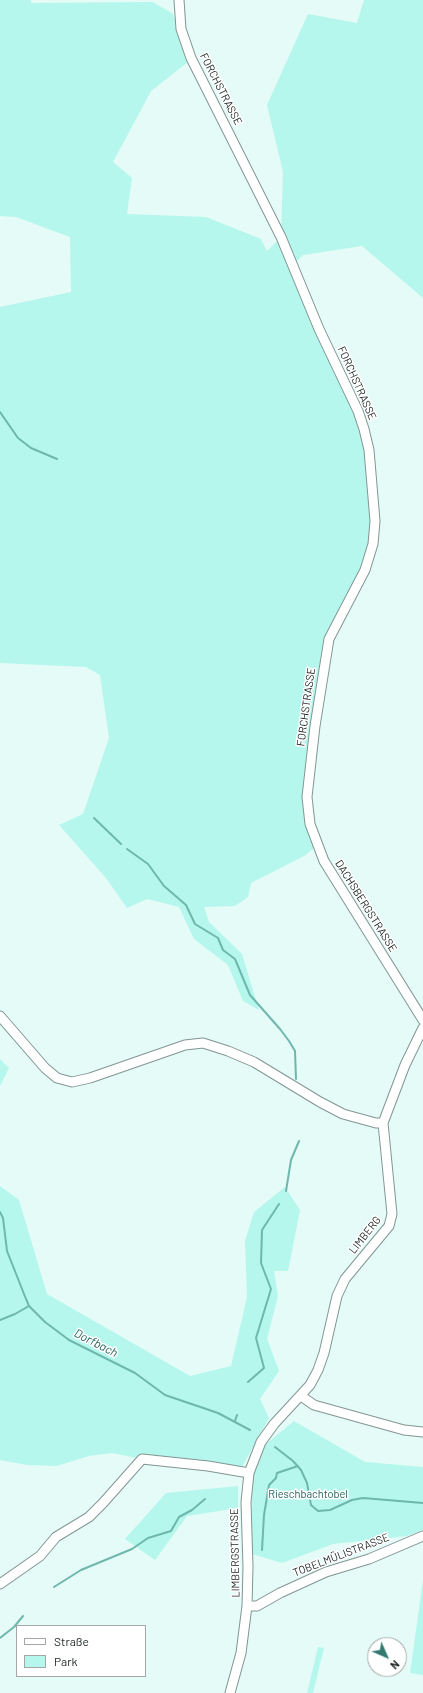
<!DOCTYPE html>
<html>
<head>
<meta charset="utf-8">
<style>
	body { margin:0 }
	#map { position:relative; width:423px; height:1693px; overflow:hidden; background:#e4fbf7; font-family:Barlow,sans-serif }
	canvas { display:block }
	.legend { position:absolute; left:16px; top:1625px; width:130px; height:52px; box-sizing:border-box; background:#fff; border:1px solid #a4a7a7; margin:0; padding:5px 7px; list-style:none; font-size:12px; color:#1c2423 }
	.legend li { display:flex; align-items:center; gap:8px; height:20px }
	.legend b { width:20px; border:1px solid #a4a7a7 }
	.north { position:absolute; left:367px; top:1637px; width:40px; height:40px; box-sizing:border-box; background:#fff; border:1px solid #a4a7a7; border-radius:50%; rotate:135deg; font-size:11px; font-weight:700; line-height:16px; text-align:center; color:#1c2423 }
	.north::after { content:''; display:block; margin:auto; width:14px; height:18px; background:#337970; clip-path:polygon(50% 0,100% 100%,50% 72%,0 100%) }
</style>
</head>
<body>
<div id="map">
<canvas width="423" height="1693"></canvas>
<ul class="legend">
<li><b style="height:5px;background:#fff"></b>Straße</li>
<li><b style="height:11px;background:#b5f7ec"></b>Park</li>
</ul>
<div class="north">N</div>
</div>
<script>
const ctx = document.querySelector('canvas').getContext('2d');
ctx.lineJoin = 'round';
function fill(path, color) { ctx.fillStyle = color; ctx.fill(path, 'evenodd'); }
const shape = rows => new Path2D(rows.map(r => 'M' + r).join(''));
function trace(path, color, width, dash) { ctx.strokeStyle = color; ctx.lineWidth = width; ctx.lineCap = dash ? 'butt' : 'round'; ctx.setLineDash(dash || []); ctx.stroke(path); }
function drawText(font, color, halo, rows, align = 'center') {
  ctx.font = font + ' Barlow,sans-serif'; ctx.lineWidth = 3; ctx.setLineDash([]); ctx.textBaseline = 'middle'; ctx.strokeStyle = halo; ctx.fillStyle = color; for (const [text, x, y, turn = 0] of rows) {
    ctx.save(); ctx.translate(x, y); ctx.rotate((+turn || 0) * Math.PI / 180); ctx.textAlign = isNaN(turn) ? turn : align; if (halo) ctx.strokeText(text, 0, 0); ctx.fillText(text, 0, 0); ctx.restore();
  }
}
const green = shape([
	[0,0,31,0,31,3,153,2,173,14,188,62,151,91,113,162,132,178,127,214,206,217,261,239,267,251,281,237,283,172,267,105,308,14,357,23,364,0,423,0,423,298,362,246,303,255,293,265,369,450,373,544,326,662,307,797,318,845,304,856,251,883,248,897,235,906,204,907,209,922,242,954,259,1010,243,1001,228,965,194,939,179,907,147,899,127,908,106,878,59,825,83,814,109,738,100,675,86,667,0,663,0,307,71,292,70,237,16,217,0,216],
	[0,1059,9,1068,0,1086],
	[0,1186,19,1200,47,1294,190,1376,231,1366,247,1297,245,1241,254,1212,285,1187,300,1210,288,1271,274,1271,278,1296,267,1339,279,1371,260,1399,269,1418,242,1467,208,1466,142,1459,112,1453,89,1456,57,1466,27,1465,0,1460],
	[294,1421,365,1462,423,1467,423,1530,407,1536,333,1544,282,1563,252,1554,252,1475,266,1444],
	[238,1486,238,1508,187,1516,155,1560,125,1539,166,1493],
	[423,1580,423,1675,410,1673],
	[318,1647,324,1648,313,1693,307,1693]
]);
const stream = shape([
	[0,412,18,438,31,448,57,459],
	[94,818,121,844],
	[127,849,148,864,164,886,186,905,195,924,218,938,223,950,235,959,250,995,280,1029,289,1041,295,1051,296,1079],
	[286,1191,291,1160,299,1141],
	[0,1212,3,1218,7,1251,24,1294,29,1306,45,1322,69,1340,135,1373,165,1395,218,1413,250,1430],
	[0,1320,15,1314,29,1306],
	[248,1382,264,1368,256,1338,271,1289,261,1263,262,1230,279,1204],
	[235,1421,237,1415],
	[275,1447,293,1461,301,1470,307,1483,311,1505,318,1511,330,1510,352,1500,363,1498,423,1503],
	[262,1550,264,1515,269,1485,276,1478,277,1473,298,1466],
	[54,1587,81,1570,132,1549,148,1538,171,1531,179,1517,192,1510,205,1499],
	[0,1638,14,1627,23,1616]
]);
const minor = shape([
	[179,0,181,29,191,58,281,237,319,329,358,411,364,429,369,450,375,521,373,544,365,570,329,639,315,726,307,797,310,824,324,861,423,1020],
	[0,1016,45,1068,57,1078,72,1082,90,1078,185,1045,203,1043,228,1051,254,1062,320,1102,343,1114,376,1123,383,1123],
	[301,1396,314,1405,404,1430,423,1432],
	[0,1584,40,1556,56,1537,89,1517,103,1503,142,1459,208,1466,249,1473],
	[247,1606,257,1606,280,1593,326,1572,369,1559,423,1536],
	[230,1693,241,1653,247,1606,248,1567,246,1502,249,1473,261,1442,274,1424,310,1385,318,1370,324,1353,337,1296,345,1279,389,1226,392,1214,383,1123,405,1065,423,1028]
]);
const streetNames = [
	["FORCHSTRASSE",221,89,63],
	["FORCHSTRASSE",357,383,66],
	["FORCHSTRASSE",306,707,-82],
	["DACHSBERGSTRASSE",366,906,58],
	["LIMBERG",365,1235,-52],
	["LIMBERGSTRASSE",235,1553,-91],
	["TOBELMÜLISTRASSE",341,1555,-21]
];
const parkNames = [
	["Rieschbachtobel",308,1494]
];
const waterNames = [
	["Dorfbach",96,1343,27]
];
fill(green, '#b5f7ec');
trace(stream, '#6fb7ac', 2);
trace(minor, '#829693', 11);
trace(minor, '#fff', 9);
drawText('11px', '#1c2423', '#fff', streetNames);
drawText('11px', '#256059', '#fff', parkNames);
drawText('italic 12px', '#26615a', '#fff', waterNames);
</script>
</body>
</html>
